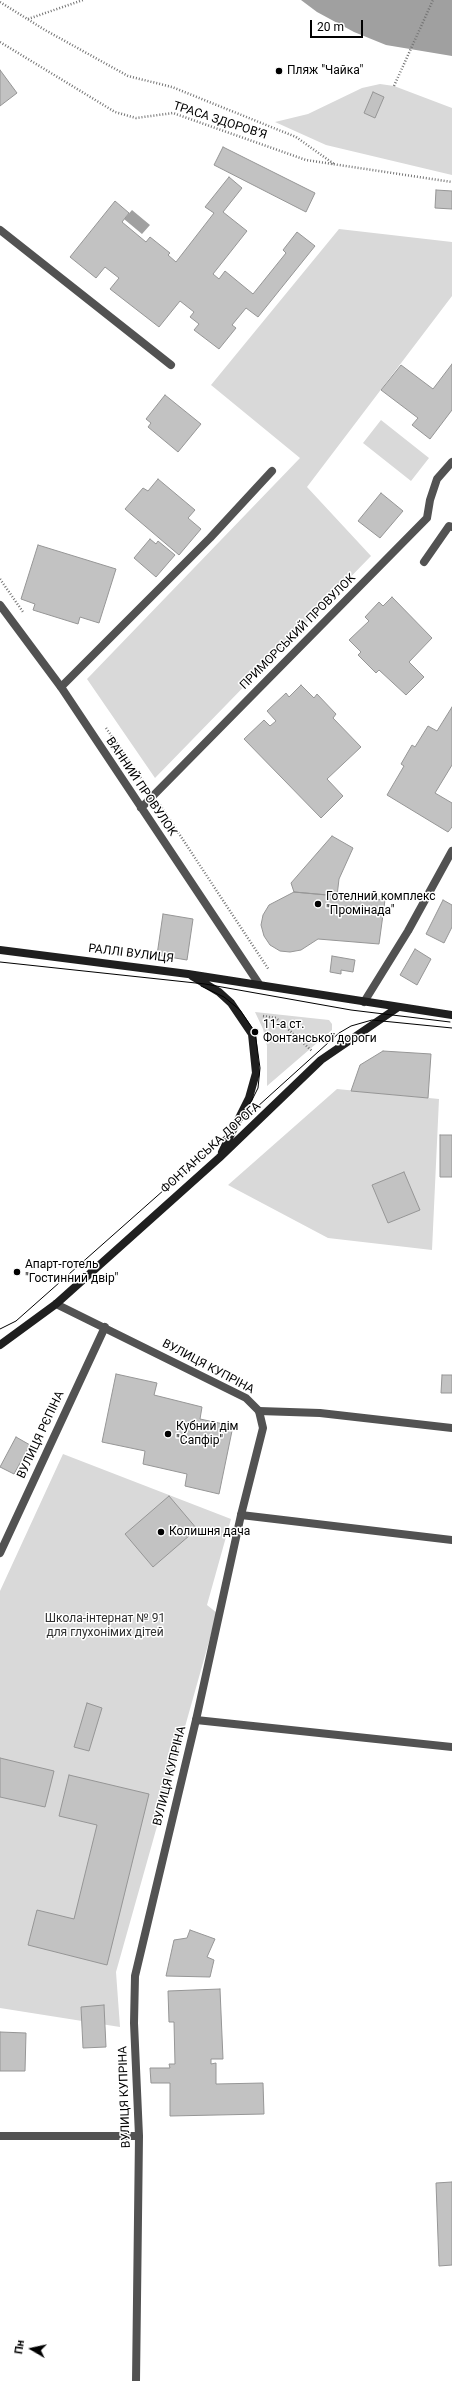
<!DOCTYPE html>
<html>
<head>
<meta charset="utf-8">
<style>
	body { margin:0 }
	#map { position:relative; width:452px; height:2381px; overflow:hidden; background:#fff; font-family:Roboto,sans-serif }
	canvas { display:block }
	.north { position:absolute; left:12px; top:2329px; width:40px; height:40px; -webkit-text-stroke:3px #fff; paint-order:stroke; rotate:279deg; font-size:11px; font-weight:700; line-height:16px; text-align:center; color:#000 }
	.north::after { content:''; display:block; margin:auto; width:14px; height:18px; background:#000; clip-path:polygon(50% 0,100% 100%,50% 72%,0 100%) }
	.scale { position:absolute; left:310px; top:20px; width:53px; height:18px; box-sizing:border-box; border:2px solid #000; border-top:0; padding-left:5px; font-size:12px; line-height:14px; white-space:nowrap; color:#000; -webkit-text-stroke:3px #fff; paint-order:stroke }
</style>
</head>
<body>
<div id="map">
<canvas width="452" height="2381"></canvas>
<div class="north">Пн</div>
<div class="scale">20 m</div>
</div>
<script>
const ctx = document.querySelector('canvas').getContext('2d');
ctx.lineJoin = 'round';
function fill(path, color) { ctx.fillStyle = color; ctx.fill(path, 'evenodd'); }
const shape = rows => new Path2D(rows.map(r => 'M' + r).join(''));
function trace(path, color, width, dash) { ctx.strokeStyle = color; ctx.lineWidth = width; ctx.lineCap = dash ? 'butt' : 'round'; ctx.setLineDash(dash || []); ctx.stroke(path); }
function drawText(font, color, halo, rows, align = 'center') {
  ctx.font = font + ' Roboto,sans-serif'; ctx.lineWidth = 3; ctx.setLineDash([]); ctx.textBaseline = 'middle'; ctx.strokeStyle = halo; ctx.fillStyle = color; for (const [text, x, y, turn = 0] of rows) {
    ctx.save(); ctx.translate(x, y); ctx.rotate((+turn || 0) * Math.PI / 180); ctx.textAlign = isNaN(turn) ? turn : align; if (halo) ctx.strokeText(text, 0, 0); ctx.fillText(text, 0, 0); ctx.restore();
  }
}
const green = shape([
	[380,84,394,86,452,108,452,175,326,145,275,122,308,114,362,88],
	[339,229,452,242,452,296,307,487,371,556,155,778,87,679,300,458,211,385],
	[381,420,429,458,411,481,363,443],
	[255,1012,329,1020,332,1024,332,1030,267,1086,267,1046,263,1029],
	[337,1089,439,1099,432,1250,328,1238,228,1185],
	[63,1454,231,1519,207,1605,217,1613,116,1972,120,2027,0,2008,0,1591]
]);
const water = shape([
	[301,0,452,0,452,56,386,45,354,32,317,12],
	[132,210,150,225,142,234,124,219]
]);
const building = shape([
	[0,70,17,93,0,106,0,70],
	[373,92,384,97,375,118,364,113,373,92],
	[223,147,315,193,306,212,214,165,223,147],
	[229,177,242,188,223,212,247,231,213,274,219,279,225,271,253,294,286,253,283,250,297,232,315,246,258,317,246,308,232,325,236,328,219,349,194,330,199,324,190,317,194,312,180,301,159,327,110,289,119,278,105,267,96,278,70,257,115,201,129,213,122,222,146,242,150,237,170,253,168,255,176,262,214,213,205,207,229,177],
	[436,190,452,191,452,209,435,208,436,190],
	[452,364,452,410,430,439,412,425,418,418,381,390,401,365,433,389,452,364],
	[165,395,201,424,178,452,148,427,151,423,146,419,165,395],
	[158,479,195,510,188,518,201,529,179,555,125,509,143,488,148,491,158,479],
	[381,493,403,511,380,538,358,521,381,493],
	[150,539,156,544,158,541,175,555,156,577,134,558,150,539],
	[38,545,116,569,99,623,80,617,78,624,33,610,35,604,21,599,38,545],
	[392,597,432,638,409,662,424,677,406,695,379,670,376,673,358,655,361,652,349,640,369,621,365,617,379,602,383,606,392,597],
	[301,685,314,698,317,694,336,714,333,718,361,747,327,779,343,796,321,818,244,739,264,720,270,726,276,721,267,711,286,693,289,697,301,685],
	[452,707,452,765,435,793,452,803,452,827,448,832,387,795,404,766,401,764,412,745,415,747,428,726,437,731,452,707],
	[332,836,353,848,339,879,337,896,294,892,291,883,332,836],
	[294,892,385,900,379,944,318,939,301,950,290,952,280,951,270,945,264,936,261,925,263,915,269,905,294,892],
	[443,900,452,905,452,927,444,943,426,934,443,900],
	[163,914,193,919,187,960,157,955,163,914],
	[415,949,431,959,417,985,400,975,415,949],
	[332,956,355,960,353,972,341,970,341,974,330,972,332,956],
	[383,1051,431,1054,428,1098,351,1091,360,1065,383,1051],
	[440,1135,452,1135,452,1177,440,1177,440,1135],
	[404,1172,420,1210,388,1223,372,1185,404,1172],
	[116,1374,157,1383,154,1395,202,1407,200,1419,233,1426,219,1494,185,1486,187,1474,143,1464,145,1451,102,1442,116,1374],
	[442,1375,452,1375,452,1393,441,1393,442,1375],
	[16,1437,30,1445,14,1474,0,1467,16,1437],
	[169,1496,197,1529,153,1567,125,1534,169,1496],
	[87,1703,102,1708,89,1751,74,1747,87,1703],
	[0,1758,54,1771,45,1807,0,1797,0,1758],
	[69,1775,149,1794,107,1965,28,1945,37,1910,74,1919,97,1825,59,1816,69,1775],
	[190,1930,215,1939,207,1957,214,1960,210,1977,166,1976,174,1940,187,1938,190,1930],
	[220,1989,223,2059,211,2059,211,2064,216,2063,216,2084,263,2083,264,2114,170,2116,170,2083,151,2083,150,2068,170,2068,169,2064,175,2064,174,2022,169,2022,168,1991,220,1989],
	[104,2005,106,2047,83,2048,81,2007,104,2005],
	[0,2032,26,2033,25,2071,0,2071,0,2032],
	[452,2182,452,2265,439,2266,436,2183,452,2182]
]);
const path = shape([
	[0,2,45,30,128,76,172,87,296,137,334,164],
	[28,19,83,0],
	[0,42,115,112,136,118,173,113,306,160,452,182],
	[394,86,433,0],
	[0,579,23,612],
	[106,728,146,785],
	[160,805,269,970],
	[263,1016,276,1018,312,1051]
]);
const service = shape([
	[0,230,171,365],
	[424,562,449,526,452,527],
	[61,687,210,538,272,471],
	[364,1002,408,931,452,851],
	[259,1411,320,1413,452,1428],
	[241,1515,452,1540],
	[196,1720,452,1747]
]);
const minor = shape([
	[0,605,61,687,259,984],
	[141,808,427,518,430,500,437,479,452,462],
	[56,1304,246,1398,259,1411,263,1428,241,1515,196,1720,135,1976,134,2023,139,2136,136,2381],
	[0,1553,105,1327],
	[0,2136,139,2136]
]);
const secondary = shape([
	[0,950,188,974,452,1015],
	[192,976,219,992,231,1003,252,1034,256,1073,249,1098,222,1152],
	[0,1345,56,1304,219,1158,321,1060,397,1008]
]);
const tram = shape([
	[0,962,205,984,351,1010,450,1022],
	[201,986,224,997,240,1010,255,1032,260,1068,258,1088,251,1102,237,1121],
	[0,1329,16,1321,226,1135,339,1033,351,1026,372,1020,452,1028]
]);
const markers = [
	[279,71,4,"#000"],
	[318,904,4,"#000"],
	[255,1032,4,"#000"],
	[17,1272,4,"#000"],
	[168,1434,4,"#000"],
	[161,1532,4,"#000"]
];
const poiNames = [
	["Пляж \"Чайка\"",287,71],
	["Готелний комплекс",326,897],
	["\"Промінада\"",326,911],
	["11-а ст.",263,1025],
	["Фонтанської дороги",263,1039],
	["Апарт-готель",25,1265],
	["\"Гостинний двір\"",25,1279],
	["Кубний дім",176,1427],
	["\"Сапфір\"",176,1441],
	["Колишня дача",169,1532]
];
const streetNames = [
	["ТРАСА ЗДОРОВ’Я",220,121,18],
	["ПРИМОРСЬКИЙ ПРОВУЛОК",298,632,-45],
	["ВАННИЙ ПРОВУЛОК",141,787,56],
	["РАЛЛІ ВУЛИЦЯ",131,954,7],
	["ФОНТАНСЬКА ДОРОГА",211,1148,-42],
	["ВУЛИЦЯ КУПРІНА",208,1367,28],
	["ВУЛИЦЯ РЄПІНА",41,1435,-65],
	["ВУЛИЦЯ КУПРІНА",170,1776,-76],
	["ВУЛИЦЯ КУПРІНА",125,2097,-92]
];
const parkNames = [
	["Школа-інтернат № 91",105,1619],
	["для глухонімих дітей",105,1633]
];
fill(green, '#d9d9d9');
fill(water, '#a0a0a0');
fill(building, '#c2c2c2');
trace(building, '#969696', 1);
trace(path, '#747474', 2.5, [1, 2]);
trace(service, '#525252', 8);
trace(minor, '#525252', 8);
trace(secondary, '#1f1f1f', 8);
trace(tram, '#000', 1);
for (const [x, y, r, color] of markers) { const dot = new Path2D(); dot.arc(x, y, r, 0, 2 * Math.PI); ctx.fillStyle = color; ctx.fill(dot); trace(dot, '#fff', 1.5); }
drawText('12px', '#000', '#fff', poiNames, 'left');
drawText('12px', '#000', '#fff', streetNames);
drawText('12px', '#303030', '#fff', parkNames);
</script>
</body>
</html>
